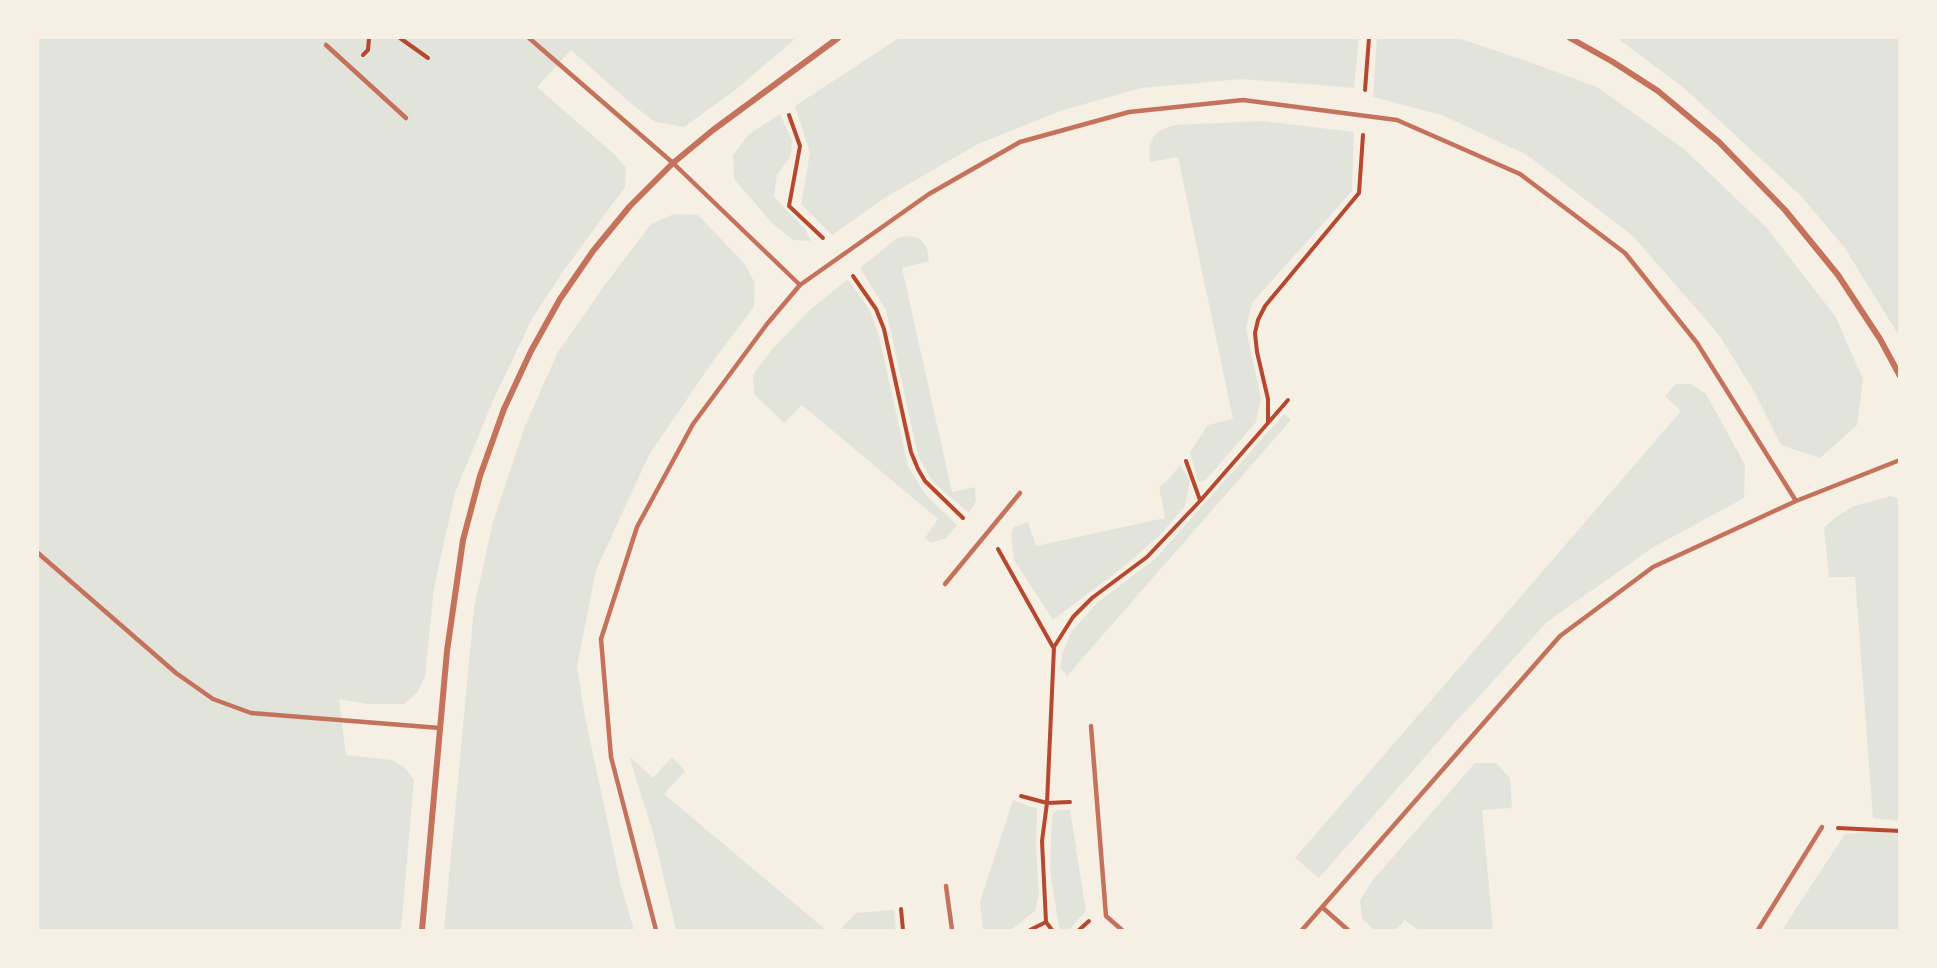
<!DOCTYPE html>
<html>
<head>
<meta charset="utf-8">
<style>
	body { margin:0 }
	#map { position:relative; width:1937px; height:968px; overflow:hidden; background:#f6efe4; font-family:Manrope,sans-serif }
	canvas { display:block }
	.frame { position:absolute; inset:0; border:39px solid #f6efe4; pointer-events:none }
</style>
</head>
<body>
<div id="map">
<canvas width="1937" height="968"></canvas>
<div class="frame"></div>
</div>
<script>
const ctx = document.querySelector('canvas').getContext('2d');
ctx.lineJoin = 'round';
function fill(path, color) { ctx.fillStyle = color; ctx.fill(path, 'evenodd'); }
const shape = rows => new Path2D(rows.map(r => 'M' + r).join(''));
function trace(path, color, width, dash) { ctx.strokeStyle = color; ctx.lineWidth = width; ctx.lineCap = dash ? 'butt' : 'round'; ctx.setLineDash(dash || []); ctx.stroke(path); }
const green = shape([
	[38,38,796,38,734,91,684,127,655,122,628,101,571,50,537,87,615,155,626,168,625,187,562,273,532,319,494,398,455,493,434,588,425,676,418,692,404,704,367,704,339,699,346,755,392,760,405,768,414,780,401,930,38,930],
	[899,38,1359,38,1354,88,1242,79,1141,88,1060,111,978,144,886,197,832,235,801,204,810,153,795,106],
	[1377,38,1458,38,1535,64,1597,87,1684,149,1767,228,1835,316,1863,379,1857,425,1820,458,1781,445,1755,393,1719,335,1633,236,1527,155,1442,115,1373,97],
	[1617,38,1899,38,1899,336,1845,248,1800,195,1684,88],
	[780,114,792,140,791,156,777,175,774,197,805,229,811,241,793,240,772,223,734,179,733,155,748,135],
	[1263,121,1354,132,1352,191,1252,303,1246,329,1261,398,1256,422,1206,480,1198,482,1190,452,1208,425,1233,419,1178,157,1150,162,1149,147,1154,136,1159,131,1175,125],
	[674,214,698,215,744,263,755,283,754,307,713,361,649,455,596,570,577,666,585,716,621,886,634,930,444,930,474,608,493,522,525,426,558,352,604,286,651,224],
	[907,236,919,238,927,248,929,261,902,268,952,492,975,487,976,501,969,513,933,482,918,456,886,310,860,268,897,238],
	[848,279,870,311,879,336,908,466,925,494,957,525,946,538,931,543,925,538,938,519,802,405,784,423,754,394,753,375,773,348,810,310],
	[1676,384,1691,384,1706,394,1745,465,1744,498,1652,548,1547,622,1452,726,1319,878,1295,858,1681,411,1665,396],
	[1284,414,1291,420,1067,676,1060,668,1063,651,1072,631,1097,603,1156,558],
	[1180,465,1190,480,1185,506,1161,534,1123,567,1053,620,1014,560,1011,534,1014,527,1028,522,1036,546,1165,518,1159,487,1168,480],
	[1891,496,1900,499,1899,821,1873,818,1855,577,1829,577,1824,528,1836,517,1854,506],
	[629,756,653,778,672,757,685,771,664,794,826,930,676,930,654,836],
	[1475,763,1496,763,1510,778,1512,808,1482,810,1493,930,1418,930,1405,920,1396,930,1374,930,1362,919,1360,901,1372,881],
	[1013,800,1037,809,1036,849,1039,894,1035,911,1011,930,983,930,980,902],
	[1058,810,1070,810,1086,911,1069,930,1063,930,1059,927,1050,870,1052,815],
	[1874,831,1899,834,1899,930,1782,930,1845,834],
	[894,910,896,930,840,930,856,913]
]);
const path = shape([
	[400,38,428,58],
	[363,55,368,50,369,38],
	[1365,90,1369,38],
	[789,115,800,146,789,206,823,238],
	[853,276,876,309,884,329,911,452,918,469,925,481,963,518],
	[1268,423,1288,400],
	[1186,461,1200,500],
	[998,549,1053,647],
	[1021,796,1047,803,1070,802],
	[1838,828,1900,831],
	[901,909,903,930],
	[1030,930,1046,922],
	[1052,930,1046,922,1042,841,1047,803,1054,647,1073,617,1092,598,1147,557,1200,501,1268,423,1268,399,1257,352,1255,333,1258,320,1265,306,1359,193,1363,135],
	[1079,930,1089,921]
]);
const service = shape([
	[529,38,673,163,800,285],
	[326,45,406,118],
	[38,553,176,673,213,699,251,713,440,728],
	[945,584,1020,493],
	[1091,726,1106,916,1122,930],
	[946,886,952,930],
	[1322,907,1348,930],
	[656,930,611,757,601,639,637,527,693,424,767,324,800,285,929,194,1020,142,1129,112,1243,100,1397,120,1520,174,1625,253,1697,343,1796,501],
	[1302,930,1560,636,1653,567,1796,501,1900,460],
	[1758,930,1822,827]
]);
const minor = shape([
	[1570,38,1613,62,1658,91,1719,142,1785,210,1838,275,1880,339,1900,376],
	[422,930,447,651,463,540,480,476,504,409,531,351,560,299,593,251,630,206,673,163,713,130,838,38]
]);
fill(green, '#e2e4dc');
trace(path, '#b5482f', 4);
trace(service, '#c5725c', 4.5);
trace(minor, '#c5725c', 6);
</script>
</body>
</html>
